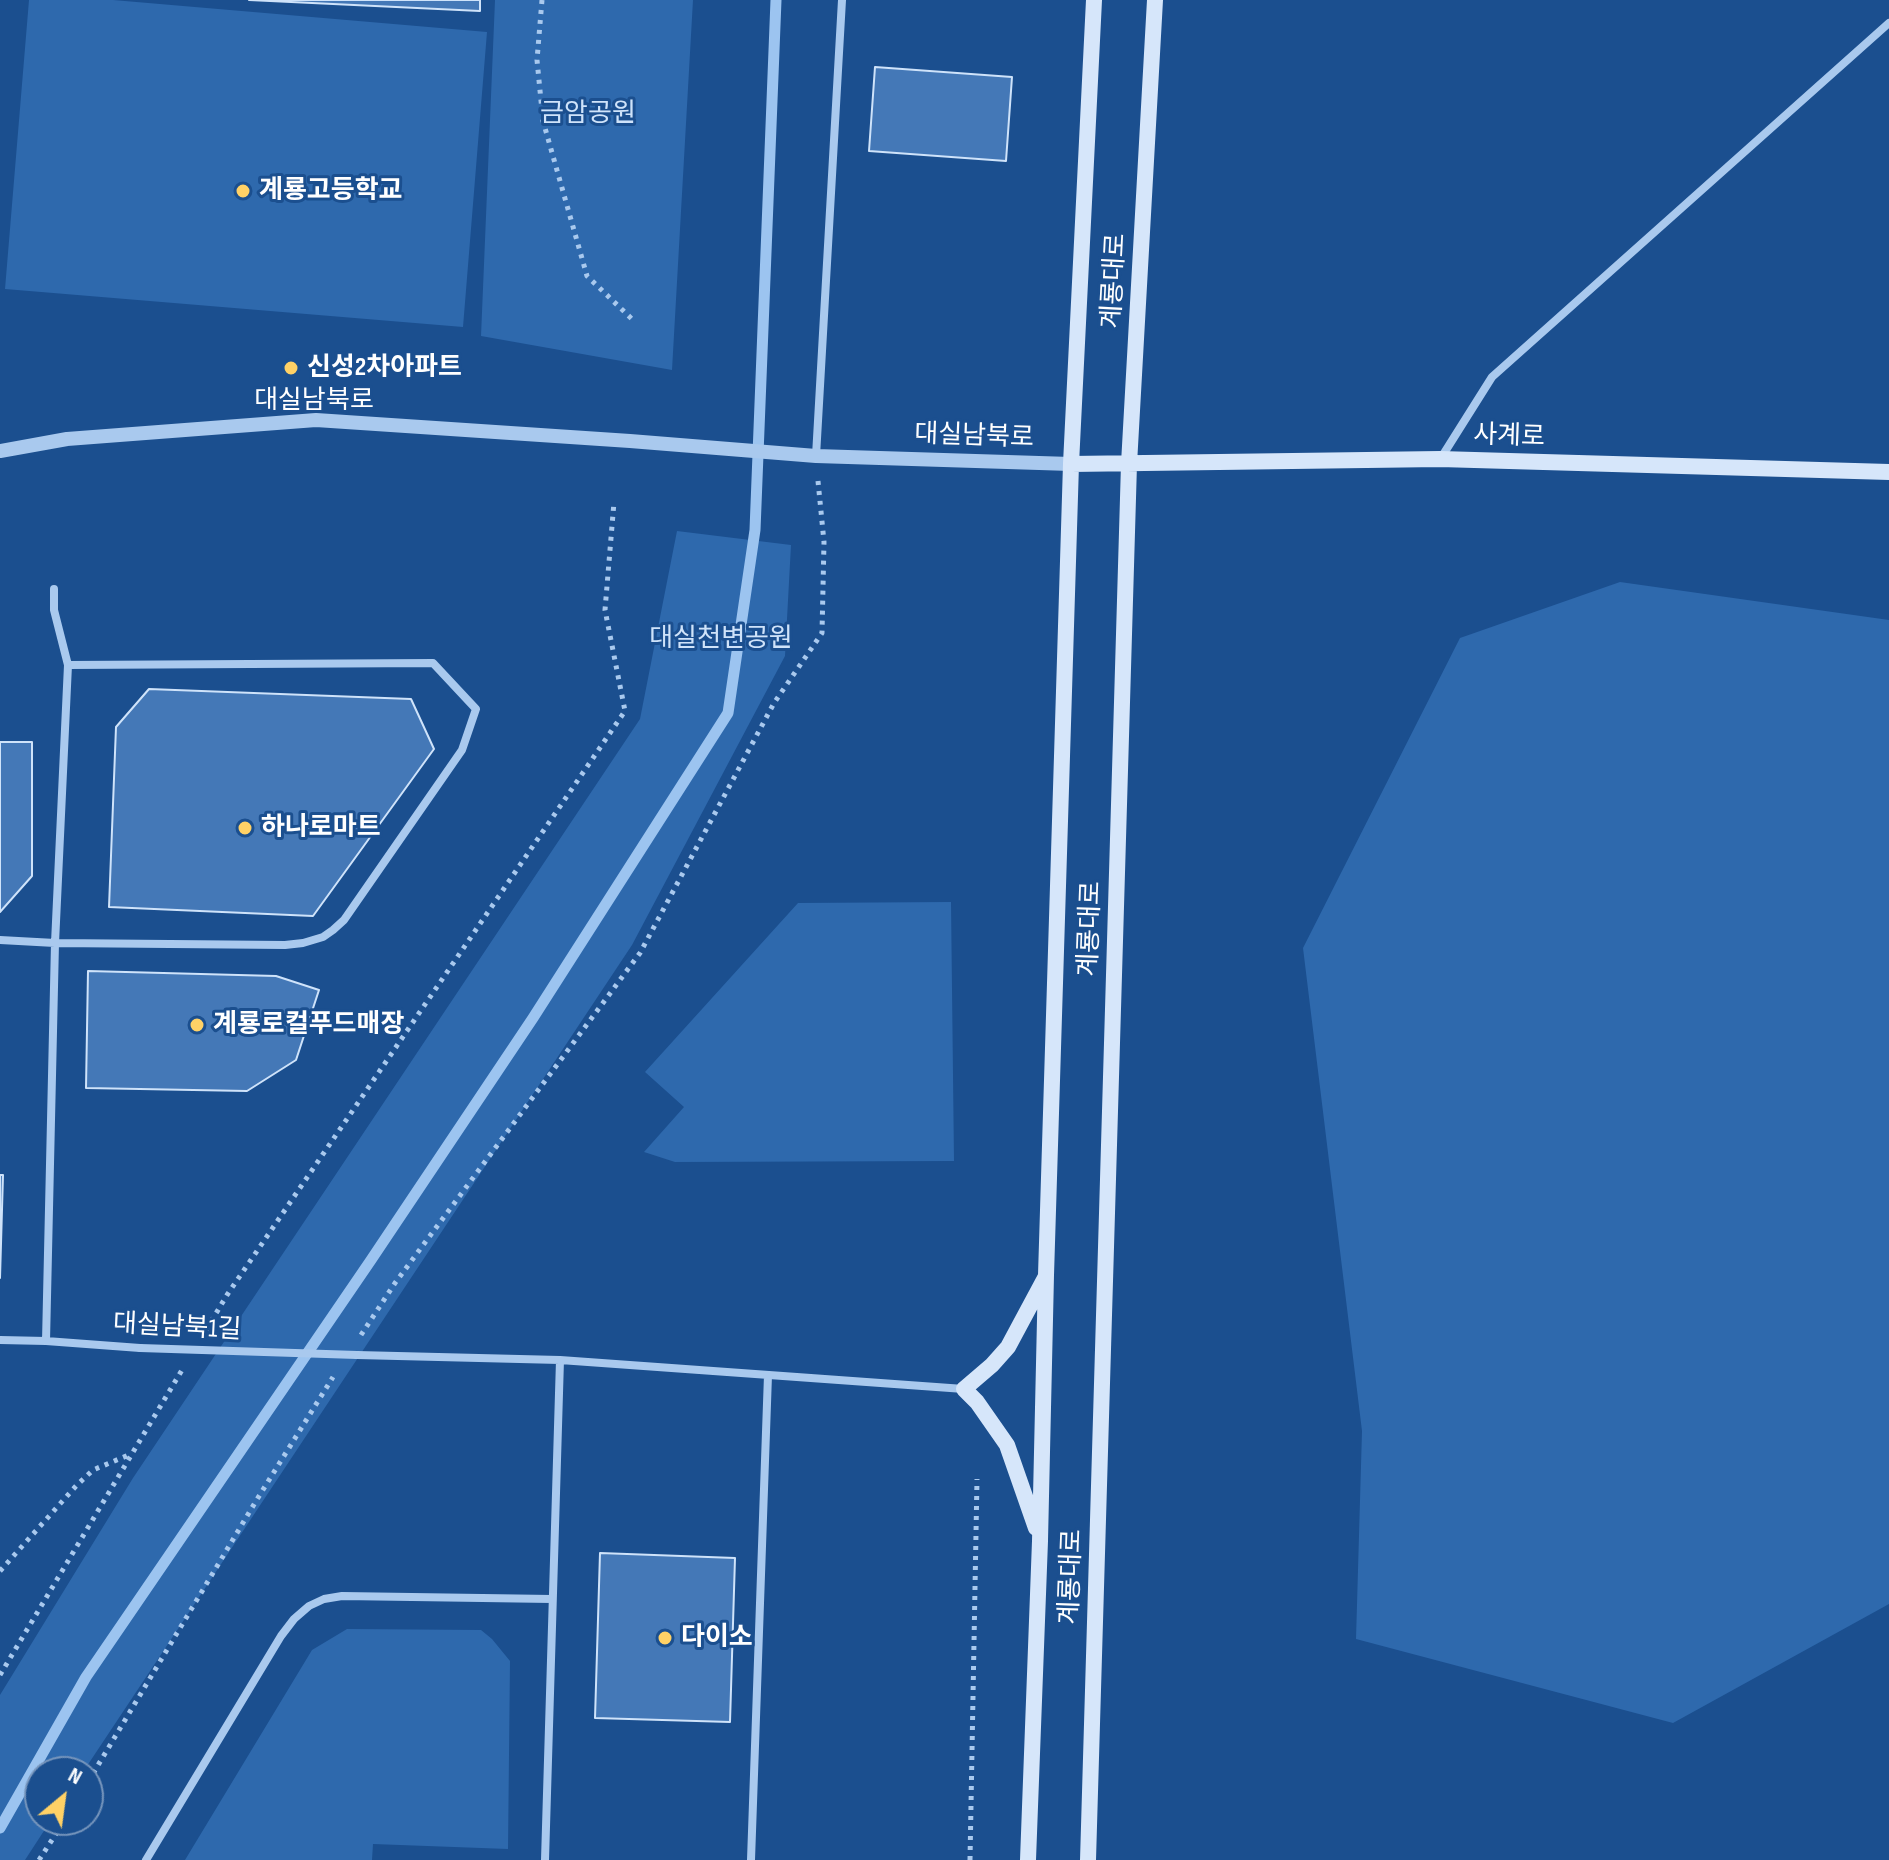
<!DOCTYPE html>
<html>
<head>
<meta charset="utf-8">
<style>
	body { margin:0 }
	#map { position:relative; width:1889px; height:1860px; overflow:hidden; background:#1b4f8f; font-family:"Sofia Sans Condensed",sans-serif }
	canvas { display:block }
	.north { position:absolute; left:24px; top:1756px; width:80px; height:80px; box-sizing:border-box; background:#1b4f8f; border:2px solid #7695bc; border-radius:50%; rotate:29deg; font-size:22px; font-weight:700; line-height:32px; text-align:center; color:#fff }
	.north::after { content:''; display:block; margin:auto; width:28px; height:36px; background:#ffd166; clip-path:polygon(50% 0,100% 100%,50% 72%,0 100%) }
</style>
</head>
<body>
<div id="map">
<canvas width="1889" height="1860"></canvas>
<div class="north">N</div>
</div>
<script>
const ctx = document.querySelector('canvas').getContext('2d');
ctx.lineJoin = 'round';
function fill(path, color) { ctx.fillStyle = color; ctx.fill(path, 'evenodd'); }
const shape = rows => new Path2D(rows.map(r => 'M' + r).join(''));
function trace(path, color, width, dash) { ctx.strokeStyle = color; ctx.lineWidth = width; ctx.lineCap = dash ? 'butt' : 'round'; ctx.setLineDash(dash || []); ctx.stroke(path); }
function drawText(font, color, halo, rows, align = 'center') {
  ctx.font = font + ' "Sofia Sans Condensed","Noto Sans KR",sans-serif'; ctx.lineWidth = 6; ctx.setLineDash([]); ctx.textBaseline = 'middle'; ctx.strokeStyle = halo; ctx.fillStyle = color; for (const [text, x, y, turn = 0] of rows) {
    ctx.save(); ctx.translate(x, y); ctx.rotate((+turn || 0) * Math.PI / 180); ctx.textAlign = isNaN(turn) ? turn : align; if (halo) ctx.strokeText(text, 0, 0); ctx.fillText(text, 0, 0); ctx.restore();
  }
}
const green = shape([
	[29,0,113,0,487,32,463,327,5,289],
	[495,0,693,0,672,370,481,336],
	[677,531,791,545,785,656,632,945,83,1772,40,1772,40,1820,51,1820,25,1860,0,1860,0,1695,133,1478,640,719],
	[1620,582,1889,620,1889,1604,1673,1723,1356,1639,1362,1431,1303,948,1460,638],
	[951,902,954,1161,675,1162,644,1152,684,1107,645,1072,798,903],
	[347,1629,481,1630,492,1639,510,1661,508,1849,373,1844,372,1860,185,1860,312,1650]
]);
const stream = shape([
	[0,1828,86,1677,371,1260,533,1018,728,713,755,530,776,0]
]);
const building = shape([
	[249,0,480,0,480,11,249,0],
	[875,67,1012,77,1006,161,869,151,875,67],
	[149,689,411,699,434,749,313,916,109,907,116,727,149,689],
	[0,742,32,742,32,876,0,912,0,742],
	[88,971,276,976,319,990,296,1060,247,1091,86,1088,88,971],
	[0,1175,3,1175,0,1278,0,1175],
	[600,1553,735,1558,730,1722,595,1718,600,1553]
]);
const path = shape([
	[542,0,537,60,543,121,587,276,634,321],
	[206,1330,227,1295,625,711,605,610,614,502],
	[361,1335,395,1283,640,953,774,703,822,633,824,542,818,481],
	[0,1571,76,1486,93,1470,131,1454],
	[0,1675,182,1370],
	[88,1782,256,1501,333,1377],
	[39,1860,65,1820],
	[970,1860,977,1479]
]);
const minor = shape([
	[816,456,842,0],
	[1441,458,1492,377,1889,23],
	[54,589,54,610,68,665,55,943,46,1341,140,1348],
	[0,940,55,943,285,945,303,943,323,937,333,930,344,920,462,750,476,709,433,663,68,665],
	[0,1340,46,1341],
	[357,1355,560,1360,964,1389],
	[146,1860,281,1636,294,1619,309,1606,324,1599,342,1596,552,1599],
	[545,1860,560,1360],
	[751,1860,768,1375]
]);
const tertiary = shape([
	[0,451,67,439,316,420,630,441,816,456,1071,464]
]);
const secondary = shape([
	[1071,464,1440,459,1889,472],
	[1036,1528,1007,1445,977,1402,964,1389,992,1365,1008,1347,1045,1278],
	[1028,1860,1040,1541,1046,1275,1071,464,1094,0],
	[1088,1860,1129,464,1155,0]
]);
const minorBridge = shape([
	[140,1348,357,1355]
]);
const markers = [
	[243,191,8,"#ffd166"],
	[291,368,8,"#ffd166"],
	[245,828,8,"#ffd166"],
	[197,1025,8,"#ffd166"],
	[665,1638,8,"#ffd166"]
];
const parkNames = [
	["금암공원",588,114],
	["대실천변공원",721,639]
];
const poiNames = [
	["계룡고등학교",259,191],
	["신성2차아파트",307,368],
	["하나로마트",261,828],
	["계룡로컬푸드매장",213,1025],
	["다이소",681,1638]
];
const streetNames = [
	["계룡대로",1115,281,-87],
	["대실남북로",314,401],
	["대실남북로",974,437,2],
	["사계로",1509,437,2],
	["계룡대로",1091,929,-88],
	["대실남북1길",177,1328,3],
	["계룡대로",1072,1577,-88]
];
fill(green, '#2e69ad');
trace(stream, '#9cc4f0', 11);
fill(building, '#4478b7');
trace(building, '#cfe3fa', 2);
trace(path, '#a9c9ee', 5, [4, 6]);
trace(minor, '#a9c9ee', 8);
trace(tertiary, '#a9c9ee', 14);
trace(secondary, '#d6e6fa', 16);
trace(minorBridge, '#a9c9ee', 8);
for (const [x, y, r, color] of markers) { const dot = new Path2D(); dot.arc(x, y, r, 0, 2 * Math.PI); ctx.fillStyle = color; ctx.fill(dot); trace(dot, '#1b4f8f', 3); }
drawText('26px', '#cfe3fa', '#1b4f8f', parkNames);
drawText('bold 26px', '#fff', '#1b4f8f', poiNames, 'left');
drawText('26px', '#fff', '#1b4f8f', streetNames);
</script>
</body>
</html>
